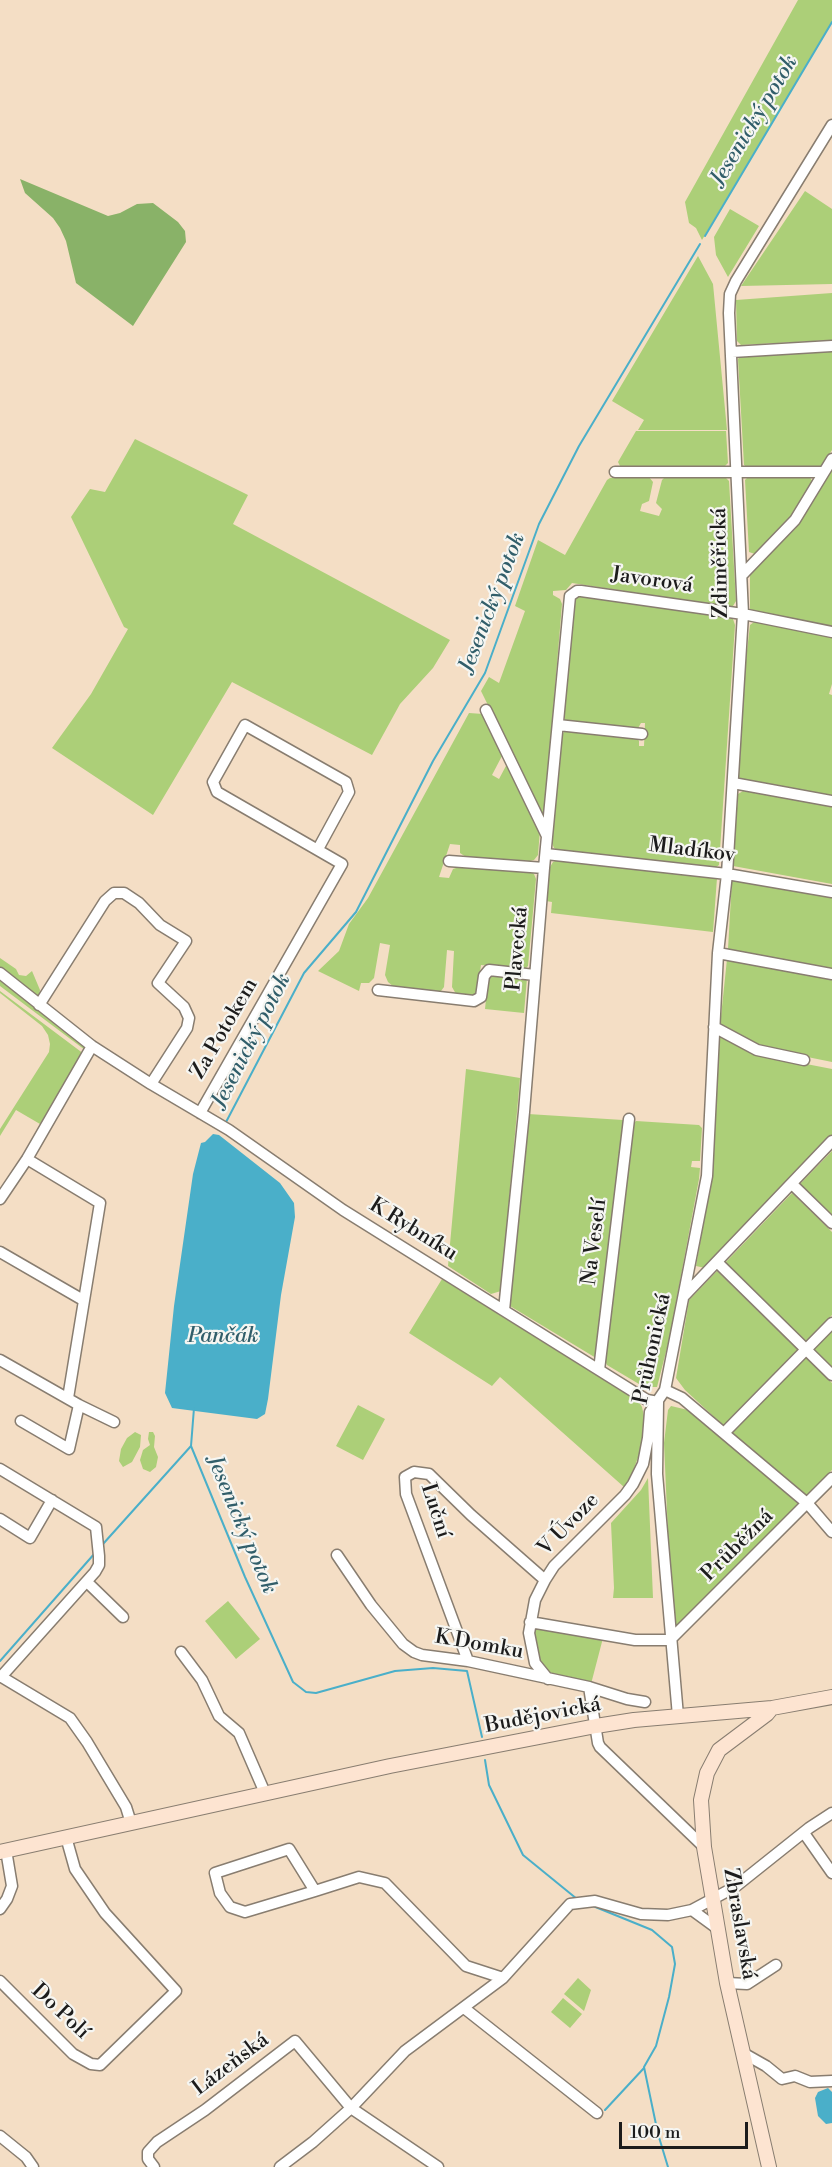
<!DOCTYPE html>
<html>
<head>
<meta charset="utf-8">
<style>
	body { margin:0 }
	#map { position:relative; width:832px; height:2167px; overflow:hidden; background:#f4dec5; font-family:"Libre Bodoni",serif }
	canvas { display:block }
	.scale { position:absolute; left:619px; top:2122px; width:129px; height:27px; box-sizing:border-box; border:3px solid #1c1c1c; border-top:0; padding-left:8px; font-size:18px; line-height:21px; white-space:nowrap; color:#1c1c1c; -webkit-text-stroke:4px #f6f6f2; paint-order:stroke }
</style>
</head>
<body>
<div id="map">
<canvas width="832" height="2167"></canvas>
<div class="scale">100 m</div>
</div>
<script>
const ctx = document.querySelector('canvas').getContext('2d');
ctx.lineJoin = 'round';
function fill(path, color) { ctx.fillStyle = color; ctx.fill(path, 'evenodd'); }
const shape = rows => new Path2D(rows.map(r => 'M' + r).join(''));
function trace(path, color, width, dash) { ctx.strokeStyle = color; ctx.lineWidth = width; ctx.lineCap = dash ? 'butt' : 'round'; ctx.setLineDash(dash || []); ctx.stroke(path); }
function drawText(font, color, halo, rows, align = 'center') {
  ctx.font = font + ' "Libre Bodoni",serif'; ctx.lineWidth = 4.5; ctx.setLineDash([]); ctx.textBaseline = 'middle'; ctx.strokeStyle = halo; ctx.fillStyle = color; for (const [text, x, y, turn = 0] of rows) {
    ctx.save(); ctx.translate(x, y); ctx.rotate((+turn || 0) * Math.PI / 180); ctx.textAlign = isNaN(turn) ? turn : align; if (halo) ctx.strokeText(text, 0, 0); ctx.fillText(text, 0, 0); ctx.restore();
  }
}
const green = shape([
	[798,0,832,0,832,22,702,240,696,228,689,223,685,202],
	[805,191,832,209,832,284,741,286],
	[730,209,759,226,728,277,716,255,714,237],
	[698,256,713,284,727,430,638,430,644,420,612,401],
	[832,293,832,340,741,345,737,341,736,300],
	[832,350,832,450,822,466,819,467,748,468,744,465,738,359,742,355],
	[636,431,726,431,728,463,724,467,621,468,618,462],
	[135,439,248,495,233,524,450,640,433,668,400,704,372,755,232,682,153,815,52,748,91,694,128,629,124,627,71,517,90,489,105,492],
	[832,468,832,627,753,611,750,609,750,574,771,551,795,529],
	[809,475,812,481,788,523,755,554,749,552,745,480,749,476],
	[649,477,653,482,649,501,642,504,640,511,659,516,662,509,656,503,662,480,665,477,725,477,729,481,736,601,733,606,728,607,572,583,566,590,553,591,553,595,560,599,562,604,544,819,481,691,489,677,499,683,525,611,515,606,538,540,565,555,607,480,610,478],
	[581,595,733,619,735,625,719,865,715,868,559,851,554,848,552,843,561,737,564,732,569,731,637,738,639,741,639,746,644,746,645,723,641,723,637,730,570,723,565,720,563,715,573,601,576,596],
	[754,622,832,637,832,684,829,694,832,695,832,797,742,781,739,777,745,668,750,625],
	[469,713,483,714,503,754,492,775,499,779,507,764,540,830,538,855,534,860,530,861,466,857,460,853,460,845,450,844,439,877,449,878,453,869,459,867,530,871,534,874,536,879,528,966,525,969,481,965,477,993,472,996,456,994,452,987,454,951,447,950,444,987,441,991,437,992,394,987,388,982,385,975,390,945,380,943,374,978,369,983,361,983,359,991,318,971,339,951,349,924,368,898],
	[743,791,832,807,832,884,733,866,738,794],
	[558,860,717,878,713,932,551,913,552,902,546,901,550,867,553,862],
	[732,879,832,897,832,969,728,949],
	[0,958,16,969,19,975,26,976,32,971,40,990,39,997,0,970],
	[727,959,832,979,832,1062,763,1048,720,1026],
	[491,975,527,978,524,1013,485,1009,488,979],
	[0,978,84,1045,85,1050,0,986],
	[0,991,84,1054,40,1124,16,1110,0,1136,0,1129,49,1052,50,1044,48,1035,42,1026,0,993],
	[720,1034,760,1055,832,1069,832,1137,705,1268,696,1266,711,1181],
	[466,1069,520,1078,501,1291,491,1294,448,1266],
	[528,1114,623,1120,596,1358,510,1306],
	[636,1121,699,1125,702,1128,700,1161,692,1161,691,1167,700,1168,699,1179,669,1340,657,1387,644,1387,607,1365,605,1361,633,1124],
	[832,1151,832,1218,799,1185],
	[792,1193,832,1232,832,1315,805,1343,724,1264],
	[717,1271,798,1350,724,1426,685,1390,676,1378,689,1300],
	[442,1279,639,1402,642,1407,644,1416,641,1449,631,1477,624,1487,500,1377,492,1386,409,1333],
	[832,1330,832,1369,812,1350],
	[805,1357,832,1383,832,1470,805,1497,732,1433],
	[358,1405,385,1419,363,1460,336,1446],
	[671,1406,688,1410,799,1503,677,1628,672,1626,664,1443,668,1410],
	[135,1432,141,1435,140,1447,132,1462,123,1467,119,1461,121,1449,127,1438],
	[149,1432,153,1432,155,1436,154,1447,158,1457,156,1467,150,1472,143,1469,140,1460,143,1450,150,1445,148,1439],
	[648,1478,653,1598,613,1598,614,1588,611,1523,641,1490],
	[228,1601,260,1639,236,1659,205,1621],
	[536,1627,603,1638,591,1684,546,1672,540,1664,534,1633],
	[578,1978,591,1990,584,2011,564,1994],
	[563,1998,582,2014,570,2028,551,2012]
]);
const forest = shape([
	[20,179,108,216,120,213,137,204,153,203,178,222,185,231,186,242,133,326,76,283,66,241,60,228,53,218,25,193]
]);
const water = shape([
	[213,1134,219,1135,280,1183,294,1203,295,1217,281,1295,268,1399,265,1414,257,1419,172,1408,165,1393,174,1306,193,1174,201,1143,205,1142],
	[828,2088,832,2092,832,2123,826,2124,818,2116,815,2098,818,2092]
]);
const stream = shape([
	[705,236,832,22],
	[225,1124,304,973,356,912,433,761,485,673,539,524,579,446,700,244],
	[194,1408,191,1446,245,1577,293,1682,306,1692,316,1693,395,1671,433,1668,467,1671,482,1737],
	[103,1544,191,1446],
	[0,1661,95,1553],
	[485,1760,489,1785,523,1855,577,1899],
	[593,1906,652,1930,672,1947,675,1964,669,1997,656,2046,644,2067,658,2134,668,2167],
	[605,2110,644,2068]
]);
const street = shape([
	[732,352,832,346],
	[615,472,824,472],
	[742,575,795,520,832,459],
	[486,710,547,836],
	[558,725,642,734],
	[733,783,832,801],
	[546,854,727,874,832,892],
	[449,861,544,868],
	[718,953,832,974],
	[0,973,92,1046,151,1084,229,1130,343,1210,647,1400,658,1402],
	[378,990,474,1001,481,997,484,976,489,970,535,975],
	[39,1005,105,901,114,893,124,893,139,903,160,925,186,941,158,983,184,1007,189,1018,187,1028,151,1084],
	[714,1027,757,1050,804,1060],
	[200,1113,342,864,217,792,213,782,245,725,346,782,349,792,318,849],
	[27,1159,100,1203,68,1398],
	[792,1184,832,1223],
	[0,1199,27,1159,92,1046],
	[0,1252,83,1300],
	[717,1262,832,1375],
	[685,1295,832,1141],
	[504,1310,524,1112,544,868,570,596,577,591,581,591,743,614,832,632],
	[0,1360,79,1405,114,1422],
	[599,1370,629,1119],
	[665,1390,682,1398,808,1504,832,1532],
	[658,1402,657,1474,678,1716],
	[21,1421,69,1449,79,1405],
	[724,1433,832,1323],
	[0,1469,96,1527,99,1556,99,1565,95,1572,1,1677],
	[0,1519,30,1538,52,1500],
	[337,1555,371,1605,403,1644,414,1652,422,1655,468,1661,589,1687,598,1743,600,1747,704,1847],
	[87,1582,123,1617],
	[530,1622,635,1640,670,1640,832,1478],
	[181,1652,202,1680,219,1716,239,1733,265,1793],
	[468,1661,406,1494,405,1477,414,1472,429,1474,471,1515,545,1580],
	[0,1676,70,1718,87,1742,126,1807,131,1823],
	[548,1679,535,1663,529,1633,535,1600,545,1580,554,1566,625,1495,633,1484,643,1464,648,1438,650,1412,665,1390,707,1176,718,953,727,874,743,614,729,313,730,294,736,281,832,125],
	[589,1687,627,1699,645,1702],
	[804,1833,832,1873],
	[315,1891,289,1849,215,1873,220,1893,230,1907,245,1912,315,1891,359,1877,385,1883,466,1966,503,1978],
	[0,1909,7,1899,12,1886,6,1850],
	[692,1910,718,1929],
	[0,1981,73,2054,91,2064,100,2065,176,1991,105,1913,75,1869,66,1837],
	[727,1983,747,1984,776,1965],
	[464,2008,597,2113],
	[743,2053,766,2066,782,2079,795,2076,810,2082,832,2081],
	[0,2136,26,2157,33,2167],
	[154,2167,148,2159,148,2152,157,2142,205,2110,295,2041,351,2108,438,2167],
	[280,2167,313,2142,351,2108,405,2051,503,1978,570,1904,595,1901,641,1914,668,1915,692,1910,735,1887,809,1828,832,1813]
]);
const secondary = shape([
	[0,1852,390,1766,596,1726,634,1720,772,1708,832,1697],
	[769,2167,727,1983,704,1847,701,1800,707,1773,719,1750,767,1714,772,1708]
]);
const streetNames = [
	["Zdiměřická",721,563,-91],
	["Javorová",652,581,8],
	["Mladíkov",692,851,7],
	["Plavecká",518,949,-85],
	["Za Potokem",225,1029,-60],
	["K Rybníku",413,1230,32],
	["Na Veselí",595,1242,-83],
	["Průhonická",653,1349,-78],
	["Luční",435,1511,72],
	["V Úvoze",569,1525,-46],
	["Průběžná",738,1546,-45],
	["K Domku",479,1645,10],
	["Budějovická",543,1716,-11],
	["Zbraslavská",739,1924,80],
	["Do Polí",60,2012,43],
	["Lázeňská",231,2065,-37]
];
const waterNames = [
	["Jesenický potok",755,121,-59],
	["Jesenický potok",493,603,-69],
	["Jesenický potok",252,1041,-63],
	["Pančák",223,1337],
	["Jesenický potok",241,1525,67]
];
fill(green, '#accf78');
fill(forest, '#89b268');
fill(water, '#4aafc9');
trace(stream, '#4aafc9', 2);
trace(street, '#887d70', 13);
trace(secondary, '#887d70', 16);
trace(street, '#fff', 10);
trace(secondary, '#fde4d1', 14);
drawText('21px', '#1c1c1c', '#f6f6f2', streetNames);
drawText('italic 22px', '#315e6a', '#f6f6f2', waterNames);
</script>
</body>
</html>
